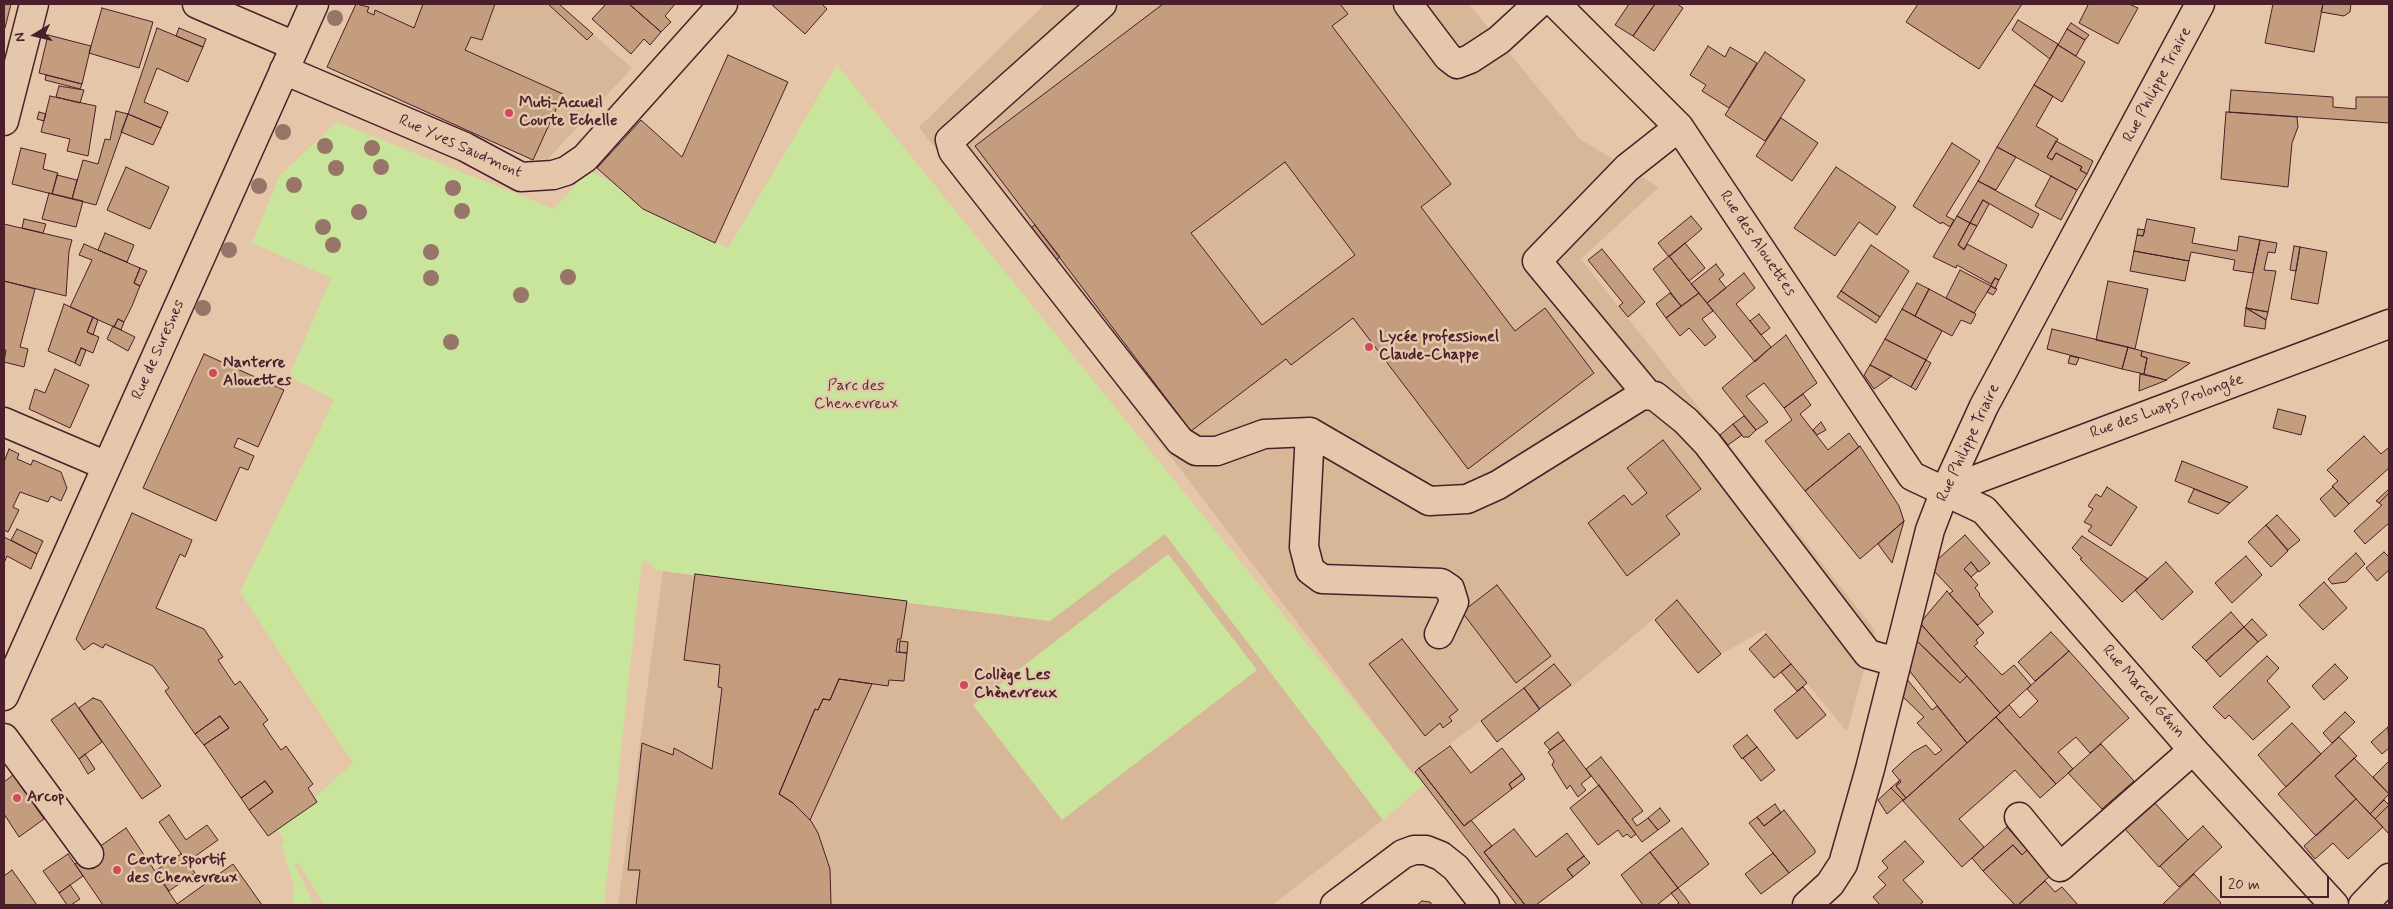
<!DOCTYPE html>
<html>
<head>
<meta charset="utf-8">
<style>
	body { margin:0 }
	#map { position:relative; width:2393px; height:909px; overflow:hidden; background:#e5c6a8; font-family:Mynerve,sans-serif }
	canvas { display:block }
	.frame { position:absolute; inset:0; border:5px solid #4a1f2b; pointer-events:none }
	.north { position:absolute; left:10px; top:10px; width:50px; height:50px; -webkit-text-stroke:4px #e5c8ac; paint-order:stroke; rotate:261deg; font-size:14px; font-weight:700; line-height:20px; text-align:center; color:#4a1f2b }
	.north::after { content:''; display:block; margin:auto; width:18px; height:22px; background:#4a1f2b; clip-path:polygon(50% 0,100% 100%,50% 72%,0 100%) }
	.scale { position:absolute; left:2220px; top:876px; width:109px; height:22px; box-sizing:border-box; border:2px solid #4a1f2b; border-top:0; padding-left:6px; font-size:15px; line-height:18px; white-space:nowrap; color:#4a1f2b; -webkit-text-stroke:4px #e5c8ac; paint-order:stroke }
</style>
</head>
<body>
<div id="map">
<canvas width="2393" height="909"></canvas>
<div class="frame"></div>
<div class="north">N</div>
<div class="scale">20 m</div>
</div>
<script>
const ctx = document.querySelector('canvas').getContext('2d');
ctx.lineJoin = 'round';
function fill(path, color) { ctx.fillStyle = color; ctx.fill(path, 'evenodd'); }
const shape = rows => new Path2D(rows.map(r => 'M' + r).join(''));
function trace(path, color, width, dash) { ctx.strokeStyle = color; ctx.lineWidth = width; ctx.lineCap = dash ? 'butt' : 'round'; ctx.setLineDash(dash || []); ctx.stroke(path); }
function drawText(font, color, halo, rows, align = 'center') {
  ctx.font = font + ' Mynerve,sans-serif'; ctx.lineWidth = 5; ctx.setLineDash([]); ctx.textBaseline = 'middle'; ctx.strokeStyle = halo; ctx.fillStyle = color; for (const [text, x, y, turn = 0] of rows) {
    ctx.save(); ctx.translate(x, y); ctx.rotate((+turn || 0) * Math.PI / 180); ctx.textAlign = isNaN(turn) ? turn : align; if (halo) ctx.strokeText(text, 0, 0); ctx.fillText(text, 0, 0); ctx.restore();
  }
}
const built = shape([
	[356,4,559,4,632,68,548,159,533,160,327,67],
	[1045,4,1469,4,1580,139,1659,187,1581,259,1875,630,1847,732,1764,630,1721,654,1677,600,1572,687,1554,665,1412,773,919,127],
	[1165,534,1383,820,1272,905,618,905,663,571,1050,621]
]);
const green = shape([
	[837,65,1412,773,1426,783,1383,820,1165,534,1050,621,663,571,653,569,654,565,642,560,604,905,325,905,298,863,295,865,314,905,294,905,292,899,295,888,281,844,285,841,278,830,353,763,240,592,334,400,289,376,331,278,252,243,280,175,337,122,554,209,589,170,728,248],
	[1168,554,1257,670,1062,820,973,705]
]);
const building = shape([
	[4,4,11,4,5,28,4,28,4,4],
	[356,4,369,7,367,12,374,15,375,10,414,28,423,4,495,4,482,40,471,37,465,50,563,94,533,160,327,67,356,4],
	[548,4,559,4,593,34,587,40,548,4],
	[606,4,629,4,661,32,650,45,644,39,631,54,592,19,606,4],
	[629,4,675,4,665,16,671,22,661,32,629,4],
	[771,4,822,4,827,9,805,34,771,4],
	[1163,4,1340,4,1348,14,1332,26,1451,184,1421,207,1515,331,1545,308,1594,373,1468,469,1353,318,1291,365,1286,359,1191,431,975,146,1163,4],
	[1285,162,1355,255,1262,325,1191,233,1285,162],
	[1629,4,1655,4,1633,36,1615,25,1629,4],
	[1655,4,1677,4,1683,8,1654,51,1633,36,1655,4],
	[1918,4,2022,4,1979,69,1906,22,1918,4],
	[2085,4,2129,4,2138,8,2118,44,2079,23,2088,5,2085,4],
	[2273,4,2323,4,2314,52,2265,43,2273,4],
	[2323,4,2351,4,2350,12,2344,16,2321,12,2323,4],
	[102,8,153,22,139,68,89,53,102,8],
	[2018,20,2058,44,2050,59,2012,30,2018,20],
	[2071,23,2089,35,2085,40,2067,29,2071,23],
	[157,28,203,47,188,82,157,68,144,102,168,112,161,128,128,114,157,28],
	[179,28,206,39,203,47,176,36,179,28],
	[2067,29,2085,40,2076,56,2058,45,2067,29],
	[48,35,91,46,82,84,39,73,48,35],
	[2058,45,2085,62,2062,102,2034,85,2058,45],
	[1708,46,1725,57,1730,47,1757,63,1729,108,1702,91,1706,85,1690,75,1708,46],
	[1765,52,1805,80,1765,141,1725,115,1765,52],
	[728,55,788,82,715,243,643,209,597,168,641,120,682,157,728,55],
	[46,75,82,84,80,89,45,80,46,75],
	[2034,85,2053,96,2036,126,2058,139,2047,157,2052,160,2056,153,2082,167,2080,170,2087,174,2077,190,1997,147,2034,85],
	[59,86,84,90,80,103,56,97,59,86],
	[2231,90,2333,97,2333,107,2356,109,2356,97,2389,97,2389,123,2229,112,2231,90],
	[50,96,96,106,88,156,67,151,70,139,41,132,50,96],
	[116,111,128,114,96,205,72,199,83,160,98,164,105,139,110,140,116,111],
	[39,112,46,114,44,121,37,119,39,112],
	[2226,112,2297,117,2298,127,2292,143,2288,187,2221,179,2226,112],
	[128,114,161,128,153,145,121,132,128,114],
	[1781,118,1818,143,1792,181,1756,156,1781,118],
	[2056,141,2093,161,2087,174,2080,170,2082,167,2056,153,2052,160,2047,157,2056,141],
	[1952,143,1980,161,1946,216,1954,220,1950,227,1942,222,1941,224,1913,206,1952,143],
	[1997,147,2016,157,1996,190,1978,181,1997,147],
	[21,148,46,154,43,169,58,173,52,194,12,184,21,148],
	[126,167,169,187,150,229,107,210,126,167],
	[1836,167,1896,207,1877,235,1859,222,1835,256,1794,228,1836,167],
	[57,175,77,180,72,199,52,194,57,175],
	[2051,176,2077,190,2061,220,2035,206,2051,176],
	[1978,181,2039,214,2032,228,1983,200,1970,223,1957,216,1978,181],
	[49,193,83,201,76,227,42,219,49,193],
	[1983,200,1989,204,1977,226,1970,223,1983,200],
	[1691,216,1702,229,1669,257,1658,243,1691,216],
	[1957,216,1970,223,1958,245,1964,250,1967,244,2007,265,1999,280,1995,278,1991,284,1957,265,1956,268,1933,257,1957,216],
	[24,219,46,224,43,233,22,228,24,219],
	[2147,219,2195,228,2192,243,2237,251,2239,236,2260,240,2253,273,2233,270,2235,260,2191,252,2189,261,2134,251,2137,235,2143,236,2147,219],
	[1970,223,1977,226,1964,249,1958,245,1970,223],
	[4,224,72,240,69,251,66,296,4,281,4,224],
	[1035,225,1060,257,1053,262,1028,230,1035,225],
	[2138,229,2145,230,2143,236,2137,235,2138,229],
	[105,233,134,245,127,262,98,250,105,233],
	[2260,240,2277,243,2275,253,2268,252,2264,270,2276,271,2268,312,2246,308,2260,240],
	[1685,243,1705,268,1689,281,1669,256,1685,243],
	[84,244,140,268,134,283,140,286,132,306,124,322,118,319,114,327,70,307,92,260,79,255,84,244],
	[1871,245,1909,271,1880,317,1841,291,1871,245],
	[2294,246,2300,247,2296,271,2290,270,2294,246],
	[2300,247,2327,252,2318,304,2291,299,2300,247],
	[1602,249,1645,302,1628,317,1619,306,1623,303,1588,260,1602,249],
	[2134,251,2189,261,2185,281,2130,271,2134,251],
	[1669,256,1699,293,1681,306,1653,269,1669,256],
	[1716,264,1724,275,1719,279,1726,288,1707,303,1691,284,1716,264],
	[140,268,147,271,140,286,134,283,140,268],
	[1960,270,1991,286,1974,313,1946,298,1960,270],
	[1744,273,1755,288,1736,304,1771,347,1755,362,1707,303,1744,273],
	[1995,278,1999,280,1995,289,1991,286,1995,278],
	[4,281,35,289,20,347,28,349,24,367,4,362,6,350,4,350,4,281],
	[2108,281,2148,289,2135,349,2096,340,2108,281],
	[1917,283,1929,289,1915,316,1902,309,1917,283],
	[1991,286,1997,289,1993,295,1987,292,1991,286],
	[1929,289,1976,314,1971,324,1961,320,1952,336,1915,316,1929,289],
	[1841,291,1880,317,1876,323,1837,297,1841,291],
	[1670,293,1681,306,1666,318,1656,304,1670,293],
	[1699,293,1713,311,1702,319,1716,337,1705,346,1689,328,1680,336,1666,318,1699,293],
	[64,304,93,317,87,332,99,337,93,353,81,348,75,363,48,351,64,304],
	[2246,308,2266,320,2265,329,2244,326,2246,308],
	[2246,308,2268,312,2266,320,2263,318,2246,308],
	[1902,309,1942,331,1926,360,1885,339,1902,309],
	[1759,314,1770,328,1761,335,1750,321,1759,314],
	[93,317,98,320,93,335,87,332,93,317],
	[118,319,124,322,121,330,114,327,118,319],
	[113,326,135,337,128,351,107,339,113,326],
	[2052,329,2128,347,2122,369,2047,349,2052,329],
	[1786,335,1817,383,1784,408,1764,383,1746,396,1768,422,1756,430,1722,388,1786,335],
	[1885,339,1926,360,1911,387,1870,365,1885,339],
	[2128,347,2142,351,2141,356,2147,358,2144,374,2122,369,2128,347],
	[81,348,86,350,80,366,75,363,81,348],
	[2142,351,2190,363,2166,380,2144,374,2147,358,2141,356,2142,351],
	[204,354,284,390,258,447,238,438,234,447,254,456,248,470,240,467,216,521,143,488,204,354],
	[2070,356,2079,358,2076,365,2068,363,2070,356],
	[1926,360,1931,363,1916,390,1911,387,1926,360],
	[1870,365,1892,376,1874,389,1864,375,1870,365],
	[55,369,89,385,70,428,29,409,35,389,45,393,55,369],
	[2140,374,2166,380,2167,380,2139,391,2140,374],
	[1803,394,1811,405,1800,414,1828,450,1849,433,1859,447,1805,491,1765,441,1792,420,1784,408,1803,394],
	[2278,409,2306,416,2301,435,2273,428,2278,409],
	[1744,416,1756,430,1749,437,1743,437,1733,424,1744,416],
	[1821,422,1826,430,1817,435,1813,430,1821,422],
	[1733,424,1742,435,1728,445,1720,435,1733,424],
	[2364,436,2381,454,2388,448,2389,450,2389,468,2349,504,2332,486,2338,481,2327,470,2364,436],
	[1663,440,1701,489,1666,516,1680,534,1627,576,1588,523,1624,495,1632,505,1647,493,1627,468,1663,440],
	[1860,446,1899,506,1904,521,1860,559,1805,491,1860,446],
	[9,449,19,454,17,459,31,465,33,460,61,472,67,488,61,501,51,496,48,502,20,492,13,507,19,510,8,532,4,530,4,462,9,449],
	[2182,461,2248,487,2230,503,2175,481,2182,461],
	[2107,487,2137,507,2111,546,2088,531,2092,526,2084,522,2093,509,2088,506,2096,494,2101,497,2107,487],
	[2333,487,2349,504,2335,517,2320,499,2333,487],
	[2194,489,2230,503,2218,514,2188,502,2194,489],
	[2389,489,2389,493,2379,503,2376,501,2389,489],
	[2389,493,2389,523,2365,544,2354,531,2382,505,2379,503,2389,493],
	[132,513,192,540,185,557,180,554,156,608,204,629,223,657,218,660,226,672,235,685,240,681,268,720,263,724,271,736,281,750,286,746,313,784,308,788,317,802,268,836,249,810,273,792,265,781,241,798,204,745,229,728,220,716,195,734,165,691,169,688,153,666,105,644,103,648,93,643,84,650,76,639,132,513],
	[2277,515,2300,540,2288,550,2266,525,2277,515],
	[1904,521,1892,563,1878,544,1904,521],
	[2266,525,2288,551,2271,567,2248,542,2266,525],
	[17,529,43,541,37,554,11,540,17,529],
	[1965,535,1990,563,1979,572,1971,562,1964,569,1978,585,1975,588,1980,594,1979,595,1993,612,1978,625,1949,594,1953,591,1934,571,1937,560,1965,535],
	[2082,536,2096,545,2148,579,2122,602,2080,559,2082,558,2072,548,2082,536],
	[4,537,37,554,31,569,7,556,4,563,4,537],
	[2384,552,2389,557,2389,570,2377,581,2366,568,2384,552],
	[2356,553,2365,564,2346,582,2332,584,2328,579,2356,553],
	[2246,556,2262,575,2232,603,2215,583,2246,556],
	[1971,562,1978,571,1971,577,1964,569,1971,562],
	[2166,562,2193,592,2162,620,2135,590,2166,562],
	[695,574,907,601,901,639,898,639,896,652,907,653,904,681,889,680,888,686,839,679,830,700,823,699,818,710,815,709,779,794,793,803,811,821,818,833,830,869,831,905,636,905,640,870,628,870,642,743,673,755,674,748,712,769,722,688,718,687,720,665,684,660,695,574],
	[2324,582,2347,608,2323,630,2299,605,2324,582],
	[1497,585,1551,656,1516,683,1462,612,1497,585],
	[1947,591,1984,633,1976,640,1978,643,1974,646,1978,650,2002,675,2014,665,2031,685,2000,713,1920,623,1947,591],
	[1677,600,1721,654,1698,673,1655,620,1677,600],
	[2231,612,2244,627,2206,661,2192,647,2231,612],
	[2252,619,2267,635,2258,642,2244,627,2252,619],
	[1920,623,1967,676,1960,683,1916,640,1920,623],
	[2244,627,2258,642,2220,677,2206,661,2244,627],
	[2051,632,2069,651,2035,681,2018,662,2051,632],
	[1766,634,1791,664,1774,678,1749,649,1766,634],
	[1402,639,1458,710,1449,717,1452,721,1443,728,1440,723,1425,736,1369,664,1402,639],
	[1916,640,1960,683,1967,676,2000,713,1967,743,1908,669,1916,640],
	[900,641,908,642,907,653,899,652,900,641],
	[2069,651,2129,718,2090,753,2076,737,2058,752,2073,769,2056,784,1996,717,2009,705,2020,718,2038,701,2027,689,2069,651],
	[2267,656,2279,668,2267,681,2290,707,2253,740,2229,715,2225,719,2213,707,2267,656],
	[1554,664,1571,685,1539,709,1524,688,1554,664],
	[1791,664,1807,683,1797,691,1781,672,1791,664],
	[2335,664,2348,678,2324,700,2312,686,2335,664],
	[1906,678,1932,710,1937,706,1967,743,1906,798,1896,786,1901,782,1892,771,1913,752,1926,745,1935,755,1942,750,1917,723,1924,717,1901,695,1906,678],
	[839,679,872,684,810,820,793,803,779,794,815,709,818,710,823,699,830,700,839,679],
	[1803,687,1826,715,1797,739,1774,710,1803,687],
	[1524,688,1540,709,1497,742,1481,721,1524,688],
	[93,698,101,701,161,786,142,799,79,708,93,698],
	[75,703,102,742,79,759,51,720,75,703],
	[2345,712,2355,722,2332,743,2323,733,2345,712],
	[220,716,229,728,204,745,195,734,220,716],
	[1996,717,2056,784,2040,798,2015,770,1959,819,1984,847,1962,867,1903,801,1996,717],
	[2292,723,2321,754,2286,787,2258,755,2292,723],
	[2388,727,2389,748,2382,754,2371,742,2388,727],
	[1558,732,1564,740,1550,750,1544,743,1558,732],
	[1747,735,1757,747,1742,759,1733,746,1747,735],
	[2339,737,2357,756,2335,776,2356,799,2316,836,2278,794,2339,737],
	[1564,740,1591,776,1581,784,1586,790,1578,797,1570,785,1567,789,1552,765,1554,761,1548,752,1564,740],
	[2101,744,2134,781,2102,809,2068,773,2101,744],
	[1450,746,1471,773,1502,748,1522,774,1509,784,1512,789,1464,826,1419,768,1450,746],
	[1757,747,1775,770,1761,781,1743,758,1757,747],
	[85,754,95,769,88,774,79,759,85,754],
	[1601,757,1643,811,1632,819,1637,826,1648,818,1658,830,1642,842,1586,769,1601,757],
	[2354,758,2389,794,2370,814,2335,776,2354,758],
	[2389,761,2389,794,2373,777,2389,761],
	[1419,768,1464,826,1471,820,1492,846,1484,852,1525,905,1517,905,1415,772,1419,768],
	[1522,774,1525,779,1512,789,1509,784,1522,774],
	[13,775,44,819,19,837,4,814,4,782,13,775],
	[1900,780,1896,786,1906,798,1903,800,1891,788,1900,780],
	[265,781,273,792,249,810,241,798,265,781],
	[1599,785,1636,834,1631,838,1627,834,1623,837,1618,830,1598,845,1570,808,1599,785],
	[1891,788,1903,800,1887,814,1878,800,1891,788],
	[2356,799,2383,827,2348,859,2333,843,2315,859,2304,846,2356,799],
	[2384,800,2389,805,2375,819,2370,814,2384,800],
	[2154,802,2188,840,2159,867,2125,829,2154,802],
	[1775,804,1781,813,1764,826,1757,817,1775,804],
	[2389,805,2389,834,2375,819,2389,805],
	[1660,808,1670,821,1658,830,1648,818,1660,808],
	[1784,810,1815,850,1815,853,1789,873,1749,823,1757,817,1764,826,1784,810],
	[169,815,186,840,207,825,218,840,187,862,159,822,169,815],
	[2203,826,2222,847,2179,887,2160,866,2203,826],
	[2007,827,2027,850,2022,855,2013,845,1983,871,1972,858,2007,827],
	[126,828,177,904,233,864,262,905,103,905,75,864,126,828],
	[1682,828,1709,864,1678,888,1650,852,1682,828],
	[1514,829,1536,857,1567,833,1584,856,1567,869,1573,877,1536,905,1525,905,1484,852,1514,829],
	[1905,841,1924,862,1903,880,1923,902,1919,905,1880,905,1873,897,1886,885,1878,877,1888,868,1882,861,1905,841],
	[2013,845,2022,855,2027,850,2051,875,2018,905,2015,905,1983,871,2013,845],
	[1650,852,1678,888,1657,905,1643,905,1621,875,1650,852],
	[1773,853,1789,873,1761,894,1745,874,1773,853],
	[68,854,83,876,59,893,43,871,68,854],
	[181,854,195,873,169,891,155,871,181,854],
	[1584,856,1590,863,1573,877,1567,869,1584,856],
	[12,870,37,905,4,905,4,876,12,870],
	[2194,874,2221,903,2219,905,2162,905,2194,874],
	[2045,881,2055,892,2062,887,2078,905,2018,905,2045,881],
	[70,885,80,899,71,905,67,905,59,893,70,885],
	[1678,888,1686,898,1691,905,1676,905,1679,903,1671,893,1678,888],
	[1422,901,1430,902,1432,905,1417,905,1422,901]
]);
const minor = shape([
	[197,4,295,46],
	[1102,4,950,140,953,151,1180,441,1196,451,1217,451,1264,434,1310,432,1429,501,1467,499,1498,485,1642,395,1655,396,1686,421,1707,443,1868,654,1896,662],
	[1408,4,1448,57,1457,64,1470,59,1499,40,1538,4],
	[1556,4,1679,127,1912,476,1984,510,2193,750,2334,905],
	[284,70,465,147,521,177,553,175,566,171,585,158,723,4],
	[4,121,34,4],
	[1648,395,1537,261,1627,168,1679,127],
	[4,422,107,466],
	[1310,432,1304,547,1310,570,1322,579,1441,583,1450,589,1454,602,1439,634],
	[1945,491,2389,324],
	[4,696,314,4],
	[4,738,89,854],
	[2019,817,2060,867,2193,750],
	[1335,905,1403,854,1414,850,1426,850,1441,856,1456,868,1485,905],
	[1807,905,1830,884,1843,864,1870,769,1930,530,1945,491,1984,406,2200,4],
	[2363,905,2389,878]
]);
const trees = [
	[335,18],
	[283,132],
	[325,146],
	[372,148],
	[381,167],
	[336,168],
	[294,185],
	[259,186],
	[453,188],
	[462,211],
	[359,212],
	[323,227],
	[333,245],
	[229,250],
	[431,252],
	[568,277],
	[431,278],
	[521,295],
	[203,308],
	[451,342]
];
const markers = [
	[509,113,5,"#d1495b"],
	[1369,347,5,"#d1495b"],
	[213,373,5,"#d1495b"],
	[964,685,5,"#d1495b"],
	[17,798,5,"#d1495b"],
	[117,870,5,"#d1495b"]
];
const streetNames = [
	["Rue Philippe Triaire",2158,85,-62],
	["Rue Yves Saudmont",460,147,24],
	["Rue des Alouettes",1757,244,56],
	["Rue de Suresnes",159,350,-66],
	["Rue des Luaps Prolongée",2167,407,-20],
	["Rue Philippe Triaire",1969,443,-65],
	["Rue Marcel Génin",2143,692,49]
];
const poiNames = [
	["Muti-Accueil",519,104],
	["Courte Echelle",519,122],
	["Lycée professionel",1379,338],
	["Claude-Chappe",1379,356],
	["Nanterre",223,364],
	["Alouettes",223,382],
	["Collège Les",974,676],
	["Chènevreux",974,694],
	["Arcop",27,798],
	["Centre sportif",127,861],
	["des Chenevreux",127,879]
];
const parkNames = [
	["Parc des",856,387],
	["Chenevreux",856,405]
];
fill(built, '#d8b799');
fill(green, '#c9e59c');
fill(building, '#c49d7e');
trace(building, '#4a1f2b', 1);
trace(minor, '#4a1f2b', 31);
trace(minor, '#e5c8ac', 28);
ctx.fillStyle = '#977569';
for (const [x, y] of trees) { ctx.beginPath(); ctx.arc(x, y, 8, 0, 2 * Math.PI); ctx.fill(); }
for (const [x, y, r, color] of markers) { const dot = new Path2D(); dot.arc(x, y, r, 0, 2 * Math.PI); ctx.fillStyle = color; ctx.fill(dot); trace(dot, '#e5c8ac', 2); }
drawText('16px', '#4a1f2b', '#e5c8ac', streetNames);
drawText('bold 16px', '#4a1f2b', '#e5c8ac', poiNames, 'left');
drawText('16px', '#573336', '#e5c8ac', parkNames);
</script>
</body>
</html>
